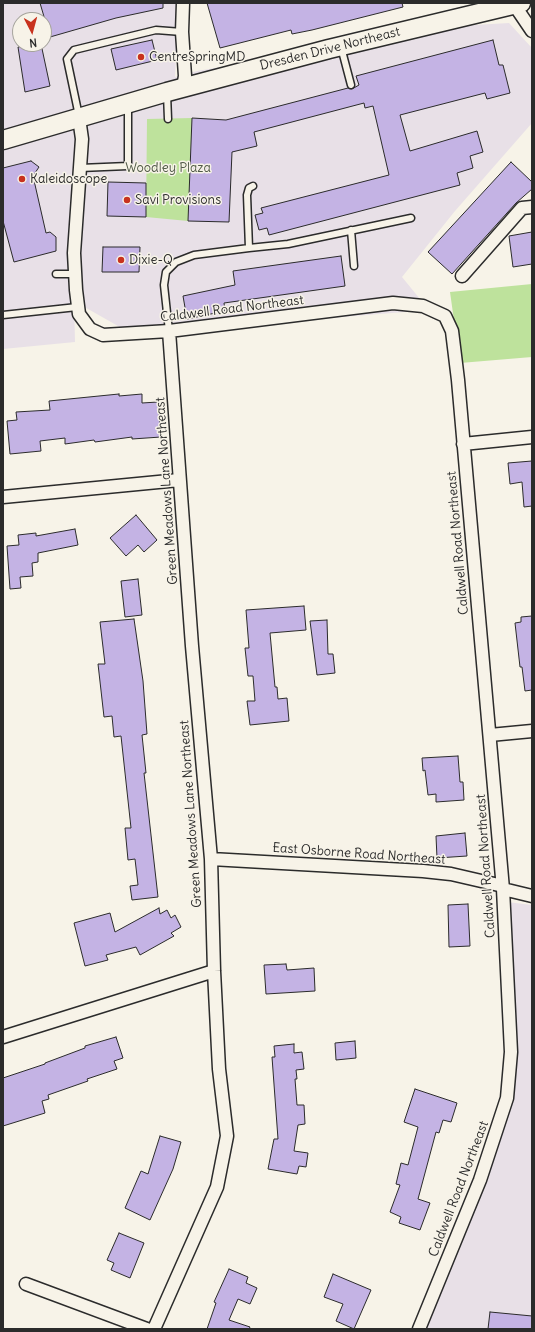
<!DOCTYPE html>
<html>
<head>
<meta charset="utf-8">
<style>
	body { margin:0 }
	#map { position:relative; width:535px; height:1332px; overflow:hidden; background:#f7f3e8; font-family:Delius,sans-serif }
	canvas { display:block }
	.frame { position:absolute; inset:0; border:4px solid #2b2b2b; pointer-events:none }
	.north { position:absolute; left:12px; top:12px; width:40px; height:40px; box-sizing:border-box; background:#f7f3e8; border:1px solid #a5a39c; border-radius:50%; rotate:174deg; font-size:11px; font-weight:700; line-height:16px; text-align:center; color:#2b2b2b }
	.north::after { content:''; display:block; margin:auto; width:14px; height:18px; background:#c8321e; clip-path:polygon(50% 0,100% 100%,50% 72%,0 100%) }
</style>
</head>
<body>
<div id="map">
<canvas width="535" height="1332"></canvas>
<div class="frame"></div>
<div class="north">N</div>
</div>
<script>
const ctx = document.querySelector('canvas').getContext('2d');
ctx.lineJoin = 'round';
function fill(path, color) { ctx.fillStyle = color; ctx.fill(path, 'evenodd'); }
const shape = rows => new Path2D(rows.map(r => 'M' + r).join(''));
function trace(path, color, width, dash) { ctx.strokeStyle = color; ctx.lineWidth = width; ctx.lineCap = dash ? 'butt' : 'round'; ctx.setLineDash(dash || []); ctx.stroke(path); }
function drawText(font, color, halo, rows, align = 'center') {
  ctx.font = font + ' Delius,sans-serif'; ctx.lineWidth = 3; ctx.setLineDash([]); ctx.textBaseline = 'middle'; ctx.strokeStyle = halo; ctx.fillStyle = color; for (const [text, x, y, turn = 0] of rows) {
    ctx.save(); ctx.translate(x, y); ctx.rotate((+turn || 0) * Math.PI / 180); ctx.textAlign = isNaN(turn) ? turn : align; if (halo) ctx.strokeText(text, 0, 0); ctx.fillText(text, 0, 0); ctx.restore();
  }
}
const built = shape([
	[3,3,179,3,175,77,197,71,329,49,406,29,509,23,532,48,532,123,455,211,402,277,429,310,132,334,74,301,75,342,3,349],
	[20,20,44,20,44,44,20,44],
	[507,902,532,905,532,1329,422,1329,452,1263,513,1098]
]);
const green = shape([
	[192,118,188,221,146,217,147,119],
	[532,284,532,357,460,363,450,292]
]);
const building = shape([
	[40,3,163,3,163,8,116,18,50,37,40,3],
	[207,3,402,3,403,7,312,30,292,34,291,30,220,48,207,3],
	[152,40,157,60,116,70,111,49,152,40],
	[493,40,499,65,503,65,510,93,487,99,485,93,400,115,410,151,477,131,483,152,470,156,473,168,457,173,460,185,269,235,267,228,259,230,255,215,263,213,261,208,389,175,373,106,365,108,364,103,254,132,257,146,232,152,229,222,188,221,192,118,226,120,348,88,352,89,359,85,356,76,493,40],
	[41,44,50,86,25,92,18,47,41,44],
	[31,161,39,167,33,176,46,233,50,232,56,237,56,251,14,262,3,221,3,168,31,161],
	[511,162,532,182,532,189,516,203,452,274,428,252,511,162],
	[108,182,146,183,146,217,107,216,108,182],
	[532,232,532,264,513,267,509,236,532,232],
	[103,247,140,247,139,272,102,272,103,247],
	[341,256,345,286,224,303,225,311,187,319,183,296,235,285,233,271,341,256],
	[119,394,119,396,142,394,142,403,158,402,161,437,132,439,132,437,95,442,94,440,65,444,65,438,40,441,41,451,10,454,7,421,17,420,16,412,50,410,49,401,119,394],
	[532,461,532,506,524,507,522,482,510,484,508,463,532,461],
	[136,515,157,540,144,552,138,545,126,556,110,538,136,515],
	[75,529,78,545,38,553,38,562,32,563,33,576,20,577,21,588,10,589,7,546,19,545,18,535,36,533,36,536,75,529],
	[138,579,142,615,125,617,121,581,138,579],
	[304,606,306,630,270,633,275,687,277,687,278,699,287,698,289,721,250,725,247,701,255,701,253,676,248,676,245,648,249,648,246,610,304,606],
	[532,616,532,690,525,691,522,667,520,667,515,623,521,622,521,617,532,616],
	[134,619,143,681,147,734,142,735,146,773,144,773,158,897,132,900,130,886,138,885,135,859,128,860,125,828,131,828,121,736,114,737,112,716,104,717,98,664,105,664,100,622,134,619],
	[327,620,328,654,333,654,335,673,317,675,310,621,327,620],
	[458,756,460,782,463,782,464,800,436,802,436,794,428,795,425,770,423,771,422,758,458,756],
	[465,833,467,856,437,858,436,836,465,833],
	[468,904,470,946,449,947,448,905,468,904],
	[159,908,160,914,167,910,171,918,175,915,181,927,171,933,174,936,140,955,136,947,106,955,108,960,85,966,74,923,110,913,115,932,159,908],
	[286,964,287,970,314,968,315,991,266,994,264,965,286,964],
	[116,1037,123,1058,114,1061,117,1069,87,1079,88,1081,48,1095,49,1099,42,1101,45,1113,3,1126,3,1078,45,1064,45,1063,85,1048,85,1046,116,1037],
	[355,1041,356,1058,336,1060,335,1043,355,1041],
	[294,1044,294,1053,302,1052,304,1069,296,1070,297,1079,295,1079,297,1105,304,1105,305,1124,298,1125,294,1151,308,1153,306,1167,299,1166,297,1174,268,1169,274,1139,278,1139,272,1057,275,1057,274,1046,294,1044],
	[415,1089,457,1103,451,1122,443,1120,439,1133,436,1132,418,1199,430,1203,420,1230,399,1223,401,1217,390,1212,400,1185,396,1184,401,1163,408,1165,418,1127,404,1122,415,1089],
	[160,1136,181,1142,173,1169,150,1220,125,1208,141,1171,148,1174,160,1136],
	[119,1233,144,1243,130,1278,111,1270,114,1263,107,1260,119,1233],
	[229,1269,248,1277,246,1283,257,1288,250,1304,238,1299,229,1320,250,1327,249,1329,207,1329,216,1303,214,1302,229,1269],
	[333,1274,371,1290,354,1329,336,1321,343,1304,324,1297,333,1274],
	[490,1312,532,1316,532,1329,488,1329,490,1312]
]);
const lane = shape([
	[341,47,351,85],
	[167,94,168,119],
	[79,116,67,59,74,50,156,30,182,32],
	[80,168,128,166,128,105],
	[253,186,249,188,247,195,249,248,288,244,411,218],
	[351,230,354,266],
	[56,274,75,274],
	[3,315,77,307],
	[169,331,164,285,166,272,176,262,194,255,249,248]
]);
const street = shape([
	[183,3,182,32,185,76,183,88],
	[513,3,532,31],
	[79,118,82,139,74,253,76,290,79,314,90,329,103,335,169,331,393,303,423,306,445,316,452,331,458,380,503,889,511,1052,507,1098,480,1180,419,1329],
	[462,276,522,208,532,207],
	[463,444,532,437],
	[3,497,179,480],
	[490,735,532,731],
	[211,859,423,871,451,874,503,886],
	[503,889,532,896],
	[3,1037,214,971],
	[26,1284,147,1329],
	[154,1329,217,1187,227,1136,219,1069,214,971,211,859,192,646,169,331]
]);
const secondary = shape([
	[3,140,167,92,329,49,521,3]
]);
const markers = [
	[141,57,4,"#c8321e"],
	[22,179,4,"#c8321e"],
	[127,200,4,"#c8321e"],
	[121,260,4,"#c8321e"]
];
const streetNames = [
	["Dresden Drive Northeast",330,49,-14],
	["Caldwell Road Northeast",232,309,-7],
	["Green Meadows Lane Northeast",167,491,-94],
	["Caldwell Road Northeast",458,543,-95],
	["Green Meadows Lane Northeast",191,814,-94],
	["East Osborne Road Northeast",359,854,4],
	["Caldwell Road Northeast",486,866,-94],
	["Caldwell Road Northeast",459,1189,-69]
];
const poiNames = [
	["CentreSpringMD",149,57],
	["Kaleidoscope",30,179],
	["Savi Provisions",135,200],
	["Dixie-Q",129,260]
];
const parkNames = [
	["Woodley Plaza",168,168]
];
fill(built, '#e8e0e7');
fill(green, '#bee29c');
fill(building, '#c4b3e4');
trace(building, '#2b2b2b', 1);
trace(lane, '#2b2b2b', 9);
trace(street, '#2b2b2b', 15);
trace(secondary, '#2b2b2b', 21);
trace(lane, '#f7f3e8', 6);
trace(street, '#f7f3e8', 12);
trace(secondary, '#f7f3e8', 18);
for (const [x, y, r, color] of markers) { const dot = new Path2D(); dot.arc(x, y, r, 0, 2 * Math.PI); ctx.fillStyle = color; ctx.fill(dot); trace(dot, '#f7f3e8', 1.5); }
drawText('13px', '#2b2b2b', '#f7f3e8', streetNames);
drawText('13px', '#2b2b2b', '#f7f3e8', poiNames, 'left');
drawText('13px', '#505947', '#f7f3e8', parkNames);
</script>
</body>
</html>
